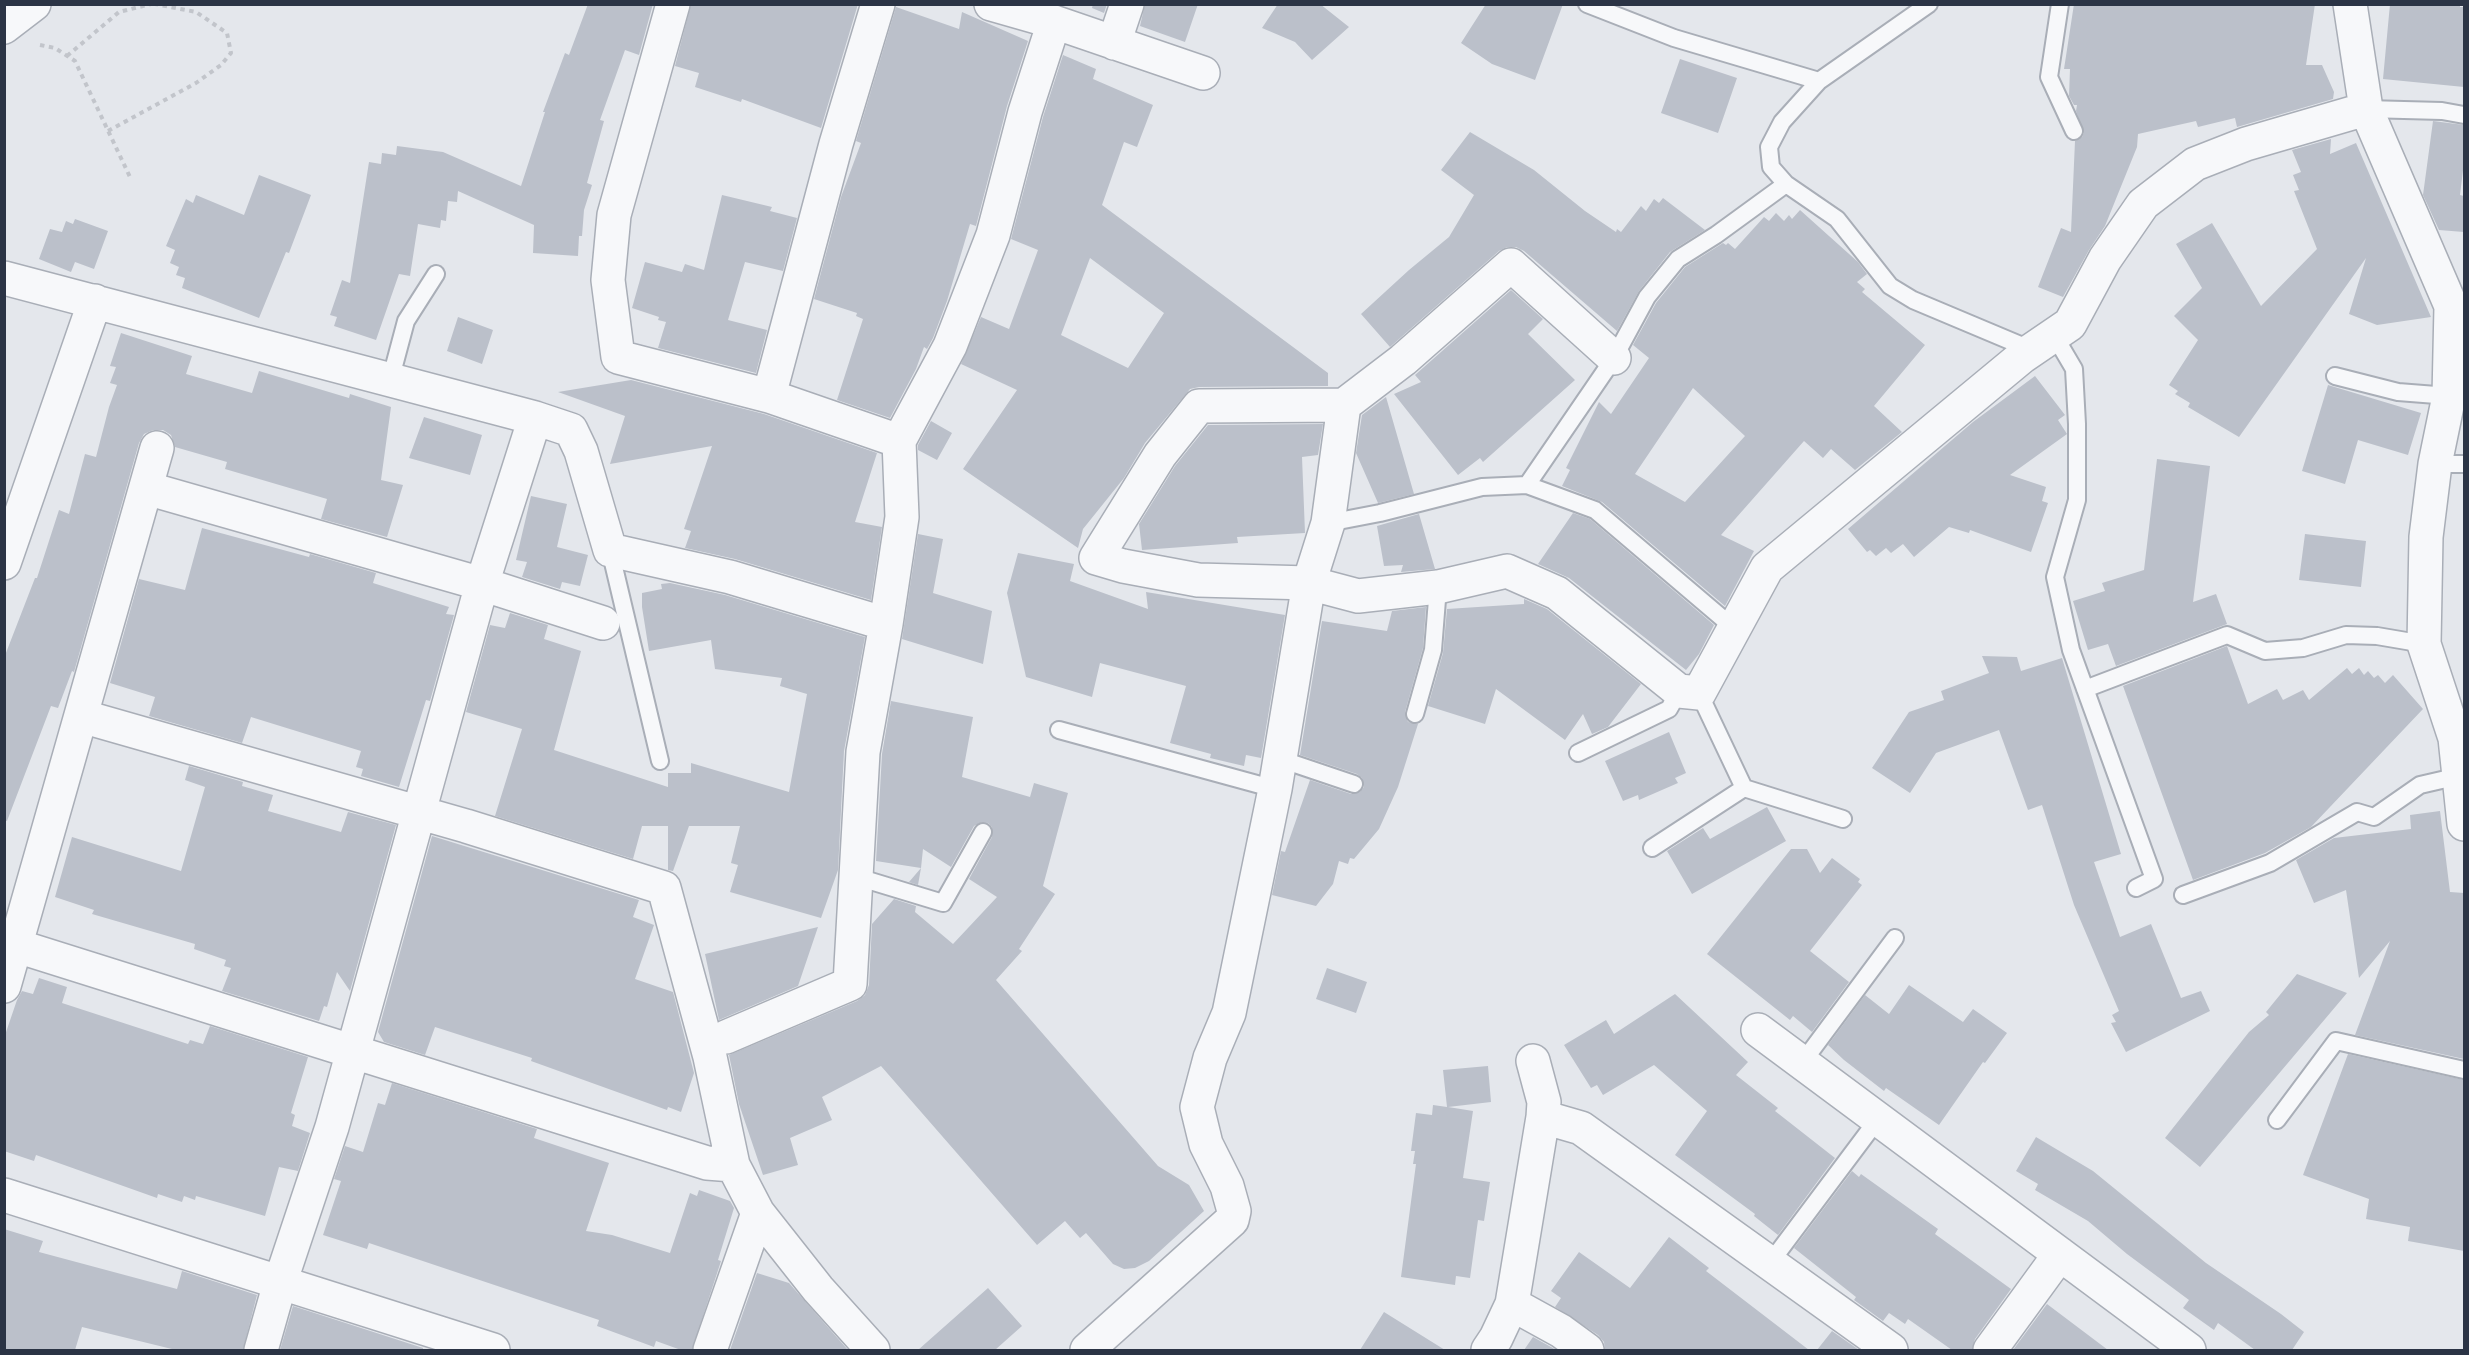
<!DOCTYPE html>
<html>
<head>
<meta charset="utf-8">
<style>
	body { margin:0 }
	#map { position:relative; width:2469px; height:1355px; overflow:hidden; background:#e4e7ec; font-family:"Work Sans",sans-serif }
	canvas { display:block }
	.frame { position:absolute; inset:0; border:6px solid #2b3445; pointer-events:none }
</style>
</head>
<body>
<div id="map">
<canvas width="2469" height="1355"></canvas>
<div class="frame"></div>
</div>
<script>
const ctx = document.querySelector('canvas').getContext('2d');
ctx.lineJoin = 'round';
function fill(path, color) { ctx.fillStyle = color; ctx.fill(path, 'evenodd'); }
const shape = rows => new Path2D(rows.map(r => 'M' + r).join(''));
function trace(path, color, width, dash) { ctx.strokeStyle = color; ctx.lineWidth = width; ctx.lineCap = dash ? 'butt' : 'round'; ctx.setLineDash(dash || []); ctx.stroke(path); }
const building = shape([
	[588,4,653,4,639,55,625,50,600,120,604,121,587,183,592,185,584,210,582,236,579,236,578,256,533,253,534,225,458,191,457,202,448,201,446,221,441,220,440,228,418,224,410,276,399,274,376,340,334,326,337,317,330,315,342,280,350,283,369,162,381,164,382,153,396,155,397,146,443,152,521,186,545,112,543,112,565,53,569,55],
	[691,4,858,4,821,128,742,99,741,102,695,87,699,73,675,66],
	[1093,4,1107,4,1104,13,1092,8],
	[1145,4,1198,4,1185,42,1140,26],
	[1278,4,1320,4,1349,27,1312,60,1295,42,1262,28],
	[1486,4,1563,4,1535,80,1492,64,1461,43],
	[2074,4,2315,4,2306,65,2322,65,2334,92,2333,99,2237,127,2235,118,2198,127,2196,121,2138,134,2137,147,2105,226,2089,250,2063,297,2038,287,2061,228,2071,232,2075,141,2082,137,2084,133,2076,111,2077,105,2074,105,2069,96,2070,69,2064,69],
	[2390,4,2460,4,2460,7,2464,7,2464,87,2383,79],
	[896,7,959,29,962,12,1028,41,1007,106,976,226,970,224,947,301,933,338,927,349,924,347,916,369,890,418,837,400,863,319,856,316,857,313,814,299,841,197,861,143,856,141],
	[1063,55,1096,69,1093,79,1153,105,1137,147,1124,142,1102,205,1328,373,1328,386,1199,387,1190,389,1145,443,1124,478,1083,529,1078,548,963,469,1017,390,961,364,981,317,1009,329,1038,250,1011,239,1043,117],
	[1090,258,1164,313,1128,368,1061,335],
	[1680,59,1737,78,1718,133,1661,113],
	[2433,121,2464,125,2464,162,2460,195,2464,196,2464,232,2439,230,2423,195],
	[1470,132,1534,170,1585,211,1616,232,1617,229,1621,232,1641,206,1646,211,1654,199,1659,203,1663,198,1705,230,1670,252,1639,291,1617,331,1524,251,1516,247,1507,247,1499,251,1390,347,1361,314,1409,270,1449,237,1474,195,1441,170],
	[2331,139,2330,154,2356,143,2431,317,2377,325,2349,314,2366,258,2239,437,2188,407,2190,403,2175,394,2178,391,2169,385,2198,340,2174,316,2202,288,2176,244,2212,223,2261,306,2317,249,2294,191,2299,190,2293,175,2301,172,2292,150],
	[259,175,311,195,289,253,286,252,259,318,182,288,185,278,176,275,179,267,170,263,175,250,166,246,186,199,193,203,196,195,244,215],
	[722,195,772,207,770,211,797,218,783,271,745,262,728,320,767,330,756,373,658,348,666,322,658,320,659,317,632,308,645,262,682,272,685,264,704,270],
	[1800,210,1858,262,1867,274,1857,282,1865,289,1862,292,1925,345,1874,406,1902,432,1855,470,1831,449,1823,458,1804,441,1721,535,1754,551,1725,606,1602,502,1562,486,1570,470,1566,468,1599,402,1611,414,1649,358,1633,345,1656,303,1685,267,1723,243,1726,245,1728,243,1735,249,1764,217,1769,221,1776,213,1784,221,1789,215,1792,219],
	[1693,388,1745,436,1685,502,1635,474],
	[75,219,108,231,94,269,75,262,71,272,39,259,50,229,62,232,66,221,73,224],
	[1511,290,1543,319,1528,334,1575,380,1483,462,1480,458,1458,475,1394,394,1421,382,1415,375],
	[458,317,493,330,482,364,447,351],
	[121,333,192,356,186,374,252,393,259,371,349,398,350,394,391,407,381,480,403,485,387,537,321,519,327,499,225,469,227,462,175,447,171,435,163,430,153,430,144,434,139,443,74,672,72,671,58,708,51,706,7,821,4,820,4,658,35,578,37,578,59,510,69,514,85,454,96,457,109,407,117,385,110,383,116,367,110,366],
	[2035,376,2065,415,2058,420,2067,434,2010,475,2046,487,2042,501,2048,503,2031,552,1970,530,1969,533,1949,527,1914,557,1903,544,1891,553,1886,548,1876,556,1870,550,1867,552,1848,529,1973,422],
	[631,380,764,414,877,453,855,522,882,527,871,600,735,559,685,548,691,531,684,529,712,446,610,464,625,416,558,392],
	[2328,385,2421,413,2408,455,2358,440,2345,484,2302,471],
	[1386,397,1414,494,1378,503,1356,453,1362,415],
	[424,417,482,435,470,475,409,458],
	[931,421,952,433,937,460,918,450,918,445],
	[1323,424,1318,455,1302,457,1305,533,1237,537,1238,543,1142,550,1139,524,1175,466,1208,425],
	[2157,459,2210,466,2193,602,2216,594,2227,624,2116,666,2108,644,2088,650,2073,601,2105,591,2102,583,2144,570],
	[531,496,567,504,557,547,588,555,580,586,562,582,560,589,522,577,527,562,516,560],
	[1573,513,1590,519,1714,625,1699,654,1686,670,1569,578,1538,564],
	[1419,514,1435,569,1401,572,1403,565,1384,566,1377,526],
	[202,528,309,557,310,554,376,573,373,583,449,607,446,614,454,615,430,701,426,700,399,787,361,776,363,769,356,767,361,751,251,717,242,743,149,716,155,697,110,683,139,579,185,590],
	[918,534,943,539,933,593,992,611,983,664,902,639],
	[2305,534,2366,541,2361,587,2299,580],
	[1018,553,1074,564,1070,581,1148,609,1146,592,1285,615,1261,758,1246,755,1244,766,1210,758,1211,754,1170,743,1186,686,1100,663,1092,697,1026,677,1007,593],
	[670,583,725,595,865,637,844,751,838,870,821,918,730,892,738,865,731,863,740,826,689,826,673,871,668,870,668,826,642,826,633,859,495,816,522,729,466,712,490,625,505,628,510,613,548,625,544,639,581,651,554,750,668,787,668,773,691,773,691,763,789,792,807,694,780,686,782,678,715,669,711,640,649,651,642,607,642,593,662,589,661,584],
	[1524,599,1547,609,1641,684,1608,727,1592,734,1583,714,1565,740,1496,689,1485,724,1428,706,1443,653,1447,609,1524,604],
	[1426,607,1423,648,1405,712,1408,722,1418,724,1398,787,1379,829,1354,859,1350,858,1348,864,1339,861,1333,884,1316,906,1272,895,1281,851,1285,852,1310,780,1351,794,1360,792,1364,787,1362,778,1357,774,1300,755,1322,621,1387,631,1392,611],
	[2227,646,2248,704,2277,689,2283,700,2303,690,2309,700,2347,668,2352,674,2359,668,2364,675,2368,671,2374,678,2378,675,2385,683,2393,675,2423,709,2311,827,2265,853,2193,880,2123,686],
	[1982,656,2017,657,2021,671,2062,658,2121,854,2094,862,2120,937,2151,924,2181,998,2201,991,2210,1011,2126,1052,2111,1023,2116,1022,2112,1015,2119,1011,2074,905,2042,805,2028,810,1999,730,1936,753,1910,793,1872,768,1909,712,1944,700,1941,691,1989,673],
	[891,701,973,717,962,777,1030,797,1034,783,1068,793,1043,886,1055,894,1019,949,1022,951,996,980,1158,1166,1189,1185,1204,1211,1149,1261,1135,1268,1124,1269,1113,1264,1086,1233,1080,1238,1065,1221,1037,1245,881,1066,822,1097,832,1120,790,1138,798,1165,763,1175,739,1104,729,1055,857,1001,865,995,869,985,872,924,894,899,916,906,915,912,953,944,997,897,969,879,992,837,992,827,988,823,982,822,974,826,951,867,923,849,921,868,876,861,882,754],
	[1669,732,1686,773,1675,778,1678,783,1639,800,1638,795,1623,801,1605,761],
	[189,766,243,782,242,786,273,795,268,811,341,832,348,812,396,825,350,991,337,972,327,1007,324,1006,319,1021,222,991,231,968,224,966,226,960,194,949,195,944,92,914,94,910,55,897,72,837,181,871,205,787,185,780],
	[1767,807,1786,841,1692,894,1667,851,1703,828,1710,839],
	[2440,811,2450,892,2464,893,2464,1059,2355,1035,2390,941,2359,978,2346,890,2314,903,2296,860,2334,838,2411,829,2410,815],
	[432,836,639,900,633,917,654,925,635,979,673,992,694,1073,681,1112,668,1107,667,1110,531,1061,532,1058,435,1027,425,1055,384,1042,378,1032],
	[1791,849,1807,849,1820,873,1832,858,1860,879,1858,882,1862,885,1810,951,1849,982,1812,1032,1793,1016,1790,1020,1707,954],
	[921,868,918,885,909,882],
	[818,927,798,986,719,1020,705,954],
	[1327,968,1367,982,1356,1013,1316,999],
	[2297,974,2347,993,2200,1167,2165,1138,2249,1032,2269,1015,2266,1012],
	[39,978,67,987,62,1003,188,1044,190,1040,203,1044,210,1026,308,1057,291,1113,295,1115,292,1126,310,1133,298,1171,279,1167,265,1216,196,1196,195,1200,184,1196,182,1202,158,1194,157,1198,36,1155,34,1161,4,1151,4,1038,17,1000,22,991,33,994],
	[1909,985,1963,1022,1973,1009,2007,1033,1985,1063,1983,1062,1939,1125,1886,1088,1884,1091,1844,1060,1828,1045,1865,995,1889,1014],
	[1675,994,1748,1062,1736,1075,1778,1108,1775,1111,1835,1158,1778,1235,1754,1216,1755,1214,1675,1155,1707,1111,1654,1065,1603,1095,1597,1085,1591,1088,1564,1045,1606,1020,1614,1034],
	[2348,1054,2464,1080,2464,1251,2408,1241,2410,1227,2366,1219,2369,1199,2303,1175],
	[1488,1066,1491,1102,1448,1107,1473,1111,1463,1178,1490,1182,1484,1221,1478,1220,1470,1278,1456,1276,1455,1285,1401,1277,1416,1164,1413,1164,1415,1151,1411,1151,1416,1113,1432,1115,1433,1105,1447,1107,1443,1070],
	[392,1083,537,1129,534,1138,609,1163,586,1231,612,1235,670,1253,690,1193,697,1196,699,1190,730,1201,734,1208,718,1260,721,1261,692,1350,681,1350,656,1341,654,1347,597,1326,599,1320,369,1243,367,1249,323,1235,341,1181,334,1179,345,1146,363,1152,378,1103,385,1105],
	[2036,1137,2093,1171,2206,1263,2281,1314,2304,1332,2292,1350,2255,1350,2218,1323,2214,1330,2183,1308,2189,1300,2127,1254,2088,1221,2035,1190,2038,1184,2016,1171],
	[1852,1171,1859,1177,1861,1174,1938,1229,1935,1234,2011,1289,1975,1339,1972,1350,1952,1350,1908,1319,1905,1324,1889,1313,1883,1321,1854,1300,1856,1297,1794,1248],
	[4,1229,43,1241,39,1252,177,1289,182,1271,257,1295,243,1350,176,1350,82,1327,75,1350,4,1350],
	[1669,1237,1709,1268,1706,1271,1809,1350,1605,1350,1604,1342,1598,1335,1555,1307,1561,1298,1551,1291,1579,1252,1630,1288],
	[757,1273,789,1283,848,1350,730,1350],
	[988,1288,1022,1326,995,1350,918,1350],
	[2047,1304,2108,1350,2013,1350],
	[293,1306,423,1348,423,1350,280,1350],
	[1384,1312,1445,1350,1360,1350],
	[1832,1331,1859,1350,1817,1350],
	[1533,1337,1551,1347,1556,1350,1524,1350]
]);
const path = shape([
	[40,45,55,48,75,61,130,177],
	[67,56,119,12,151,4],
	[108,131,196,83,221,65,231,53,227,33,196,12,155,4]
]);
const lane = shape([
	[1587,4,1674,38,1819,81],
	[1929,4,1819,81,1782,122,1769,147,1771,167,1786,184,1837,219,1890,286,1913,300,2032,350],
	[2060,4,2049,77,2074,131],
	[2366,109,2442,111,2464,115],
	[2054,335,2074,369,2077,424,2077,500,2055,577,2071,650,2154,879,2136,888],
	[2335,376,2398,392,2449,396],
	[390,381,406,321,436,274],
	[2435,464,2464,464],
	[1527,485,1614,358,1647,297,1678,259,1716,235,1786,184],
	[1328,523,1380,513,1482,487,1527,485,1595,510,1735,629],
	[610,550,660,761],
	[2085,689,2227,635,2265,651,2303,648,2346,635,2377,636,2424,644],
	[1699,693,1744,788,1843,819],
	[1415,714,1433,650,1438,587],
	[1059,730,1275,789],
	[1578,753,1669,709,1679,691],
	[1280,759,1354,784],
	[1652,848,1744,788],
	[854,876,943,903,983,832],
	[2183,895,2270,863,2357,812,2374,817,2420,785,2459,776],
	[1802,1063,1895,938],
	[2277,1120,2336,1041,2464,1070],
	[1770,1263,1878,1119]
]);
const street = shape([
	[673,4,614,215,608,280,618,357,769,396,899,441],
	[991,4,1054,22,1203,73],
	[2350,4,2366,109,2451,306,2449,396,2435,464,2426,537,2424,644,2455,738,2464,824],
	[4,27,34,4],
	[1114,43,1127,4],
	[4,278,535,418,571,430,581,451,610,550,730,577,886,624],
	[1614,358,1511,265,1403,360,1344,405,1199,406,1160,455,1096,558,1123,566,1198,580,1309,583,1358,596,1438,587,1507,571,1557,593,1679,691,1699,693,1767,568,2023,356,2070,324,2105,259,2143,204,2195,164,2246,144,2366,109],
	[769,396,836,144,878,4],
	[146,488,482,584,603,623],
	[4,563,95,301],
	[81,716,466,826,664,888,710,1057,733,1165,758,1213,818,1289,873,1350],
	[17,946,707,1163,733,1165],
	[4,986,157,448],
	[1758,1030,2189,1350],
	[726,1037,850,984,863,752,886,624,902,517,899,441,950,346,993,235,1025,112,1054,22],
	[1543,1117,1581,1128,1891,1350],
	[4,1195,493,1350],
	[1512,1304,1561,1331,1587,1350],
	[261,1350,280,1283,332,1127,482,584,535,418],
	[710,1350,758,1213],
	[1087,1350,1232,1220,1234,1211,1227,1186,1206,1144,1197,1107,1210,1058,1229,1013,1275,789,1309,583,1328,523,1344,405],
	[1488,1350,1496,1338,1512,1304,1543,1117,1544,1102,1533,1061],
	[1990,1350,2060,1254]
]);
fill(building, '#bbc0ca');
trace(lane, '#a9aeb7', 20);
trace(street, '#a9aeb7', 36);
trace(path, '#c2c5cb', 4, [4.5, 4.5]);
trace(lane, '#f7f8fa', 16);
trace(street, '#f7f8fa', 33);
</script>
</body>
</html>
